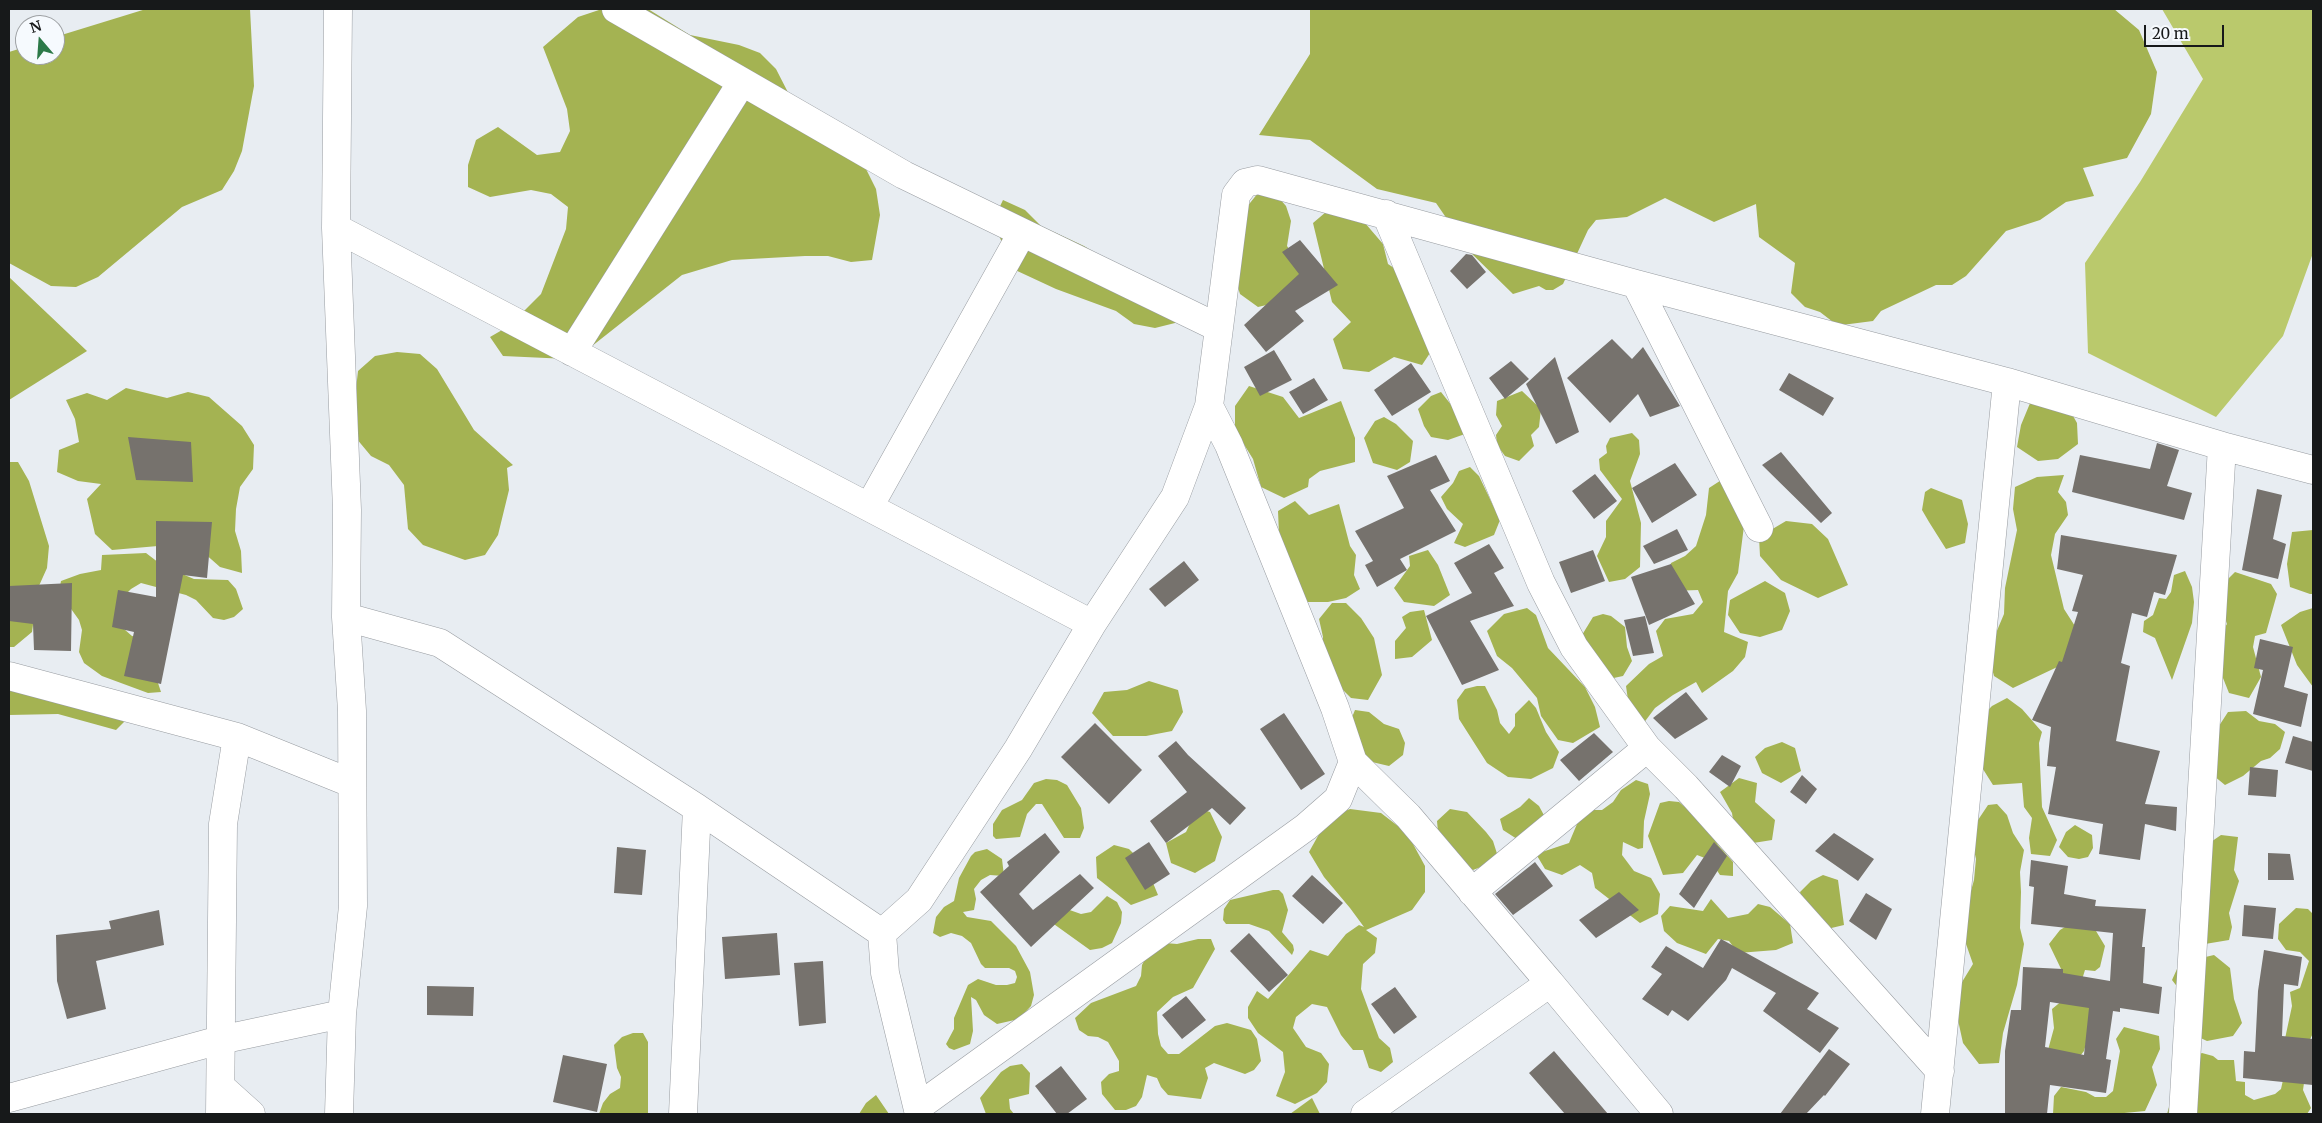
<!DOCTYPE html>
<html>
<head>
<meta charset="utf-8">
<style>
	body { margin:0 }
	#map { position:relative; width:2322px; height:1123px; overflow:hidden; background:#e8edf2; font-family:Merriweather,serif }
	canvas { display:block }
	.frame { position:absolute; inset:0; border:10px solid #17191a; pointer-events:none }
	.north { position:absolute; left:15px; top:15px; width:50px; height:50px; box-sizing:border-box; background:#f6fafe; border:1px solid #9da0a3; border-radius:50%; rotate:342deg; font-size:14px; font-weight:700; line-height:20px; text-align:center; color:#17191a }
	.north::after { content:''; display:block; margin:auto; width:18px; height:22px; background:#2c7948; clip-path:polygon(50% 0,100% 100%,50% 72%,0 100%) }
	.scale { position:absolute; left:2144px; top:25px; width:80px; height:22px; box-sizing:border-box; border:2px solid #17191a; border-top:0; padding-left:6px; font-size:15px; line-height:18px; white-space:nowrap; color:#17191a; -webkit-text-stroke:4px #f6fafe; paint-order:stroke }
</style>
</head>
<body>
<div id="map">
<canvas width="2322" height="1123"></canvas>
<div class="frame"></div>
<div class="north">N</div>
<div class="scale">20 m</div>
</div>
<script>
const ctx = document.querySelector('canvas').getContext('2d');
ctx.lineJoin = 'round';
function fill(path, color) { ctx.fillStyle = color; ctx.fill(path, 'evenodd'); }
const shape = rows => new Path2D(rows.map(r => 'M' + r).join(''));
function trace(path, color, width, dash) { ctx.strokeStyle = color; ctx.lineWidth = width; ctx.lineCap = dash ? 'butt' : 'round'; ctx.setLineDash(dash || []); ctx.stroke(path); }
const green = shape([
	[2162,9,2313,9,2313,253,2283,336,2216,417,2088,353,2085,263,2140,182,2203,79]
]);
const forest = shape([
	[146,9,250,9,254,86,242,151,234,171,222,190,182,207,98,277,76,287,51,286,9,263,9,52,25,47,25,55,55,55,55,37],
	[602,9,648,9,690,35,739,45,760,53,776,69,796,108,866,169,876,189,880,215,872,260,851,262,828,256,805,256,732,260,682,275,587,350,568,359,503,356,490,337,509,326,541,294,566,229,568,207,551,194,531,190,490,197,468,187,468,165,476,140,498,127,537,155,560,152,570,131,567,109,543,47,578,17],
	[1310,9,2114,9,2139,30,2157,72,2151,114,2127,158,2083,168,2094,196,2066,202,2040,220,2006,231,1966,276,1952,285,1936,285,1881,311,1873,321,1842,325,1833,322,1820,312,1805,307,1791,293,1795,263,1759,237,1756,204,1714,222,1665,198,1627,217,1596,220,1588,230,1563,284,1553,290,1546,290,1539,286,1513,294,1469,251,1436,203,1377,189,1310,140,1259,135,1310,54],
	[1258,193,1279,198,1286,206,1291,221,1287,246,1309,277,1292,299,1258,307,1240,294,1234,275,1242,213],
	[1003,200,1025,210,1041,226,1084,246,1144,283,1194,306,1175,323,1155,328,1134,324,1116,311,1056,289,1013,269,993,221],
	[1333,206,1359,216,1383,244,1388,264,1403,274,1432,350,1422,365,1394,357,1369,372,1343,369,1333,339,1351,322,1332,302,1313,223],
	[9,277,87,351,9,400],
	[397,352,420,354,437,369,474,430,513,465,507,468,509,490,498,535,485,555,465,560,423,545,408,529,404,485,389,465,371,456,356,438,353,416,358,371,375,356],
	[1249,386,1283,397,1299,418,1341,401,1355,438,1355,462,1320,471,1309,479,1308,487,1284,498,1261,487,1253,459,1235,430,1235,406],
	[126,388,167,398,188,392,209,397,242,426,254,445,253,469,240,487,236,509,235,531,241,551,242,573,220,567,203,552,158,546,112,550,95,534,87,499,101,484,78,481,57,472,59,450,79,442,75,419,66,400,87,393,107,400],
	[1522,391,1541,409,1539,427,1531,435,1534,446,1519,461,1505,456,1497,445,1496,435,1502,426,1496,415,1497,401],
	[1441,392,1456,411,1465,434,1448,440,1431,437,1424,426,1418,409,1431,396],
	[2033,396,2068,407,2077,423,2078,444,2058,459,2038,461,2017,447,2021,425],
	[1384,417,1396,424,1413,441,1410,462,1397,470,1373,463,1364,438,1375,421],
	[1632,433,1639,440,1640,454,1630,481,1641,523,1640,567,1625,579,1609,582,1597,556,1606,537,1606,521,1622,499,1600,470,1599,459,1607,453,1606,446,1610,438],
	[9,462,18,462,29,481,49,546,47,568,38,588,32,632,14,647,9,647],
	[1470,467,1479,476,1500,520,1494,535,1465,547,1454,543,1463,524,1447,509,1441,497,1453,483,1459,471],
	[2064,475,2058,492,2066,502,2068,515,2055,534,2051,555,2064,609,2091,651,2013,688,1994,676,1991,665,1996,633,2004,614,2005,588,2017,530,2013,509,2015,487,2037,477],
	[1726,477,1745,518,1738,573,1728,591,1724,632,1748,642,1745,657,1733,671,1702,693,1696,682,1673,695,1655,708,1643,724,1628,700,1626,686,1649,664,1663,656,1656,631,1665,619,1693,614,1703,602,1698,590,1671,591,1667,579,1671,563,1685,556,1696,546,1706,515,1709,488],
	[1931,488,1962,500,1968,524,1965,543,1946,549,1929,522,1922,510,1925,492],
	[1295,501,1309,515,1339,504,1350,546,1356,555,1354,575,1360,589,1346,598,1328,602,1302,602,1279,534,1278,511],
	[1786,521,1812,524,1828,539,1848,585,1818,598,1781,580,1760,556,1759,537],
	[2313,530,2313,594,2310,594,2290,587,2287,564,2292,532],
	[1428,550,1438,565,1450,595,1434,606,1404,602,1394,588,1410,566,1409,556],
	[146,553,163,566,194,579,228,580,236,589,243,609,234,617,224,620,213,618,196,600,186,595,141,583,131,589,123,597,124,629,132,636,143,638,161,692,148,693,102,676,84,663,79,652,82,630,79,620,59,592,61,581,80,574,101,570,102,555],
	[2185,571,2192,587,2194,602,2192,623,2172,680,2155,638,2143,632,2144,621,2153,615,2159,598,2166,599,2171,592,2174,575],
	[2235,572,2271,584,2277,594,2266,633,2255,636,2253,647,2261,677,2249,698,2229,693,2219,668,2218,638,2227,624,2220,603,2219,588],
	[1765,581,1785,593,1790,611,1782,630,1760,637,1740,633,1728,615,1730,600],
	[1332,603,1346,603,1361,618,1374,638,1382,675,1368,700,1351,698,1328,675,1322,653,1323,637,1319,619],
	[1527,608,1536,615,1548,648,1585,687,1595,707,1600,727,1573,743,1558,740,1541,716,1537,698,1512,668,1497,656,1487,631,1504,614],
	[2313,608,2313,687,2297,665,2281,625,2300,612],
	[1424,610,1432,640,1412,657,1395,659,1395,641,1406,628,1402,617,1410,612],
	[1603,614,1611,616,1625,627,1627,647,1632,661,1623,676,1609,679,1582,635,1593,617],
	[9,678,118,713,124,722,116,730,58,714,9,715],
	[1149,681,1178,690,1183,712,1172,731,1146,736,1113,736,1092,713,1104,692,1127,690],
	[1477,686,1485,686,1497,710,1500,723,1509,734,1515,726,1515,714,1529,700,1536,708,1546,732,1559,752,1553,768,1531,779,1508,777,1487,763,1459,719,1457,700,1465,689],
	[2007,698,2022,709,2042,732,2039,743,2042,807,2057,840,2050,856,2031,854,2029,838,2032,818,2024,807,2022,783,1993,785,1976,758,1982,716,1992,706],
	[1355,710,1369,712,1384,724,1399,729,1405,743,1403,755,1389,766,1372,762,1357,746,1348,727],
	[2246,711,2259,721,2275,724,2285,732,2280,749,2270,758,2261,761,2243,776,2225,785,2214,776,2217,729,2228,712],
	[1782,742,1795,748,1801,771,1781,783,1762,773,1755,757,1765,748],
	[1739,778,1757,783,1755,802,1775,820,1772,840,1747,844,1735,833,1732,813,1720,792],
	[1046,779,1057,780,1067,785,1081,808,1084,828,1080,838,1064,838,1042,804,1036,804,1027,814,1020,837,996,839,993,836,993,824,1002,810,1022,800,1034,783],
	[1636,780,1648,784,1650,794,1644,821,1643,848,1638,849,1623,842,1622,855,1634,871,1651,878,1660,894,1658,914,1640,923,1595,888,1592,873,1580,865,1562,875,1545,869,1536,854,1569,843,1577,824,1588,810,1602,810,1613,802,1621,790],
	[1529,798,1539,806,1546,819,1517,839,1503,830,1500,819,1520,807],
	[1669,801,1679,802,1707,826,1718,845,1733,862,1733,876,1720,875,1710,860,1697,855,1683,873,1663,875,1648,836,1660,803],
	[1997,804,2007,815,2013,833,2024,850,2020,872,2021,892,2020,928,2024,944,2017,985,2003,1033,1999,1063,1979,1064,1963,1043,1956,1011,1959,987,1973,964,1966,944,1964,916,1974,880,1976,859,1970,832,1988,805],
	[1350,809,1381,813,1407,833,1425,866,1425,892,1412,910,1366,930,1377,938,1375,953,1363,964,1361,989,1379,1038,1390,1048,1393,1062,1381,1072,1369,1068,1363,1050,1353,1050,1341,1035,1327,1007,1312,1004,1296,1017,1293,1028,1306,1047,1321,1053,1329,1064,1327,1082,1317,1093,1295,1104,1276,1096,1285,1072,1283,1052,1258,1033,1248,1018,1248,1007,1257,991,1268,999,1310,950,1328,956,1346,934,1359,925,1364,927,1350,908,1324,877,1309,852,1328,818],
	[1450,809,1467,812,1486,832,1493,841,1499,860,1473,870,1452,857,1439,843,1437,821],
	[1203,810,1210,812,1222,837,1215,861,1195,873,1171,863,1166,843,1186,832,1193,817],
	[2075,825,2092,835,2093,848,2088,857,2079,859,2068,857,2059,847,2066,832],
	[2221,835,2238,837,2234,870,2239,881,2229,913,2232,927,2229,940,2205,944,2205,846],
	[1114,845,1129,849,1146,866,1158,895,1131,905,1097,878,1096,857],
	[987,849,1002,859,1004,876,990,875,981,880,974,889,976,899,974,910,963,912,967,917,991,921,1016,946,1030,972,1034,995,1031,1006,1019,1019,997,1024,984,1015,976,1000,971,997,973,1031,970,1044,954,1050,949,1048,946,1044,954,1029,954,1018,968,985,978,979,996,985,1007,985,1015,983,1017,977,1015,971,1009,968,985,968,981,964,971,943,962,936,951,933,940,937,933,933,936,917,944,907,954,901,959,878,971,856,975,852],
	[1823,875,1838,880,1844,925,1823,930,1804,905,1800,892,1811,881],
	[1273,890,1279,890,1283,894,1288,910,1282,932,1293,945,1294,950,1292,955,1269,931,1249,924,1226,924,1223,920,1224,909,1230,900],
	[1107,896,1117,902,1122,912,1121,923,1112,943,1102,948,1090,950,1051,922,1061,907,1081,914,1091,912],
	[1711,899,1728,918,1748,914,1758,904,1770,907,1790,924,1793,943,1776,950,1738,953,1729,941,1718,939,1706,954,1677,943,1664,931,1661,916,1670,906,1703,911],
	[2296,908,2308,909,2313,914,2313,1033,2308,1044,2283,1048,2292,1006,2290,992,2300,988,2309,961,2300,952,2286,950,2278,939,2279,924],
	[2075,921,2096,931,2105,946,2100,967,2095,971,2085,970,2079,989,2094,1014,2084,1051,2065,1075,2048,1050,2054,1028,2052,1009,2063,1000,2063,973,2049,944,2060,930],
	[1198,939,1211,939,1215,949,1193,988,1173,997,1157,1012,1158,1034,1161,1046,1168,1054,1179,1054,1215,1026,1227,1023,1251,1030,1257,1039,1261,1061,1254,1070,1245,1074,1214,1063,1205,1068,1208,1078,1201,1099,1168,1095,1161,1087,1157,1078,1147,1075,1142,1097,1136,1106,1126,1110,1115,1110,1102,1094,1101,1082,1109,1074,1119,1071,1119,1061,1108,1042,1098,1037,1088,1036,1079,1030,1075,1018,1091,1003,1136,986,1141,976,1142,965,1147,955,1165,943,1177,944],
	[2214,955,2230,968,2234,999,2242,1023,2233,1036,2207,1041,2192,1034,2192,1006,2172,980,2177,969,2184,962],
	[2124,1027,2159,1036,2160,1049,2152,1067,2157,1085,2145,1111,2114,1114,2053,1114,2054,1096,2061,1087,2086,1092,2095,1097,2106,1097,2113,1091,2120,1051,2116,1039],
	[633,1033,643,1033,648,1042,648,1114,599,1114,603,1103,610,1094,620,1088,621,1077,617,1068,614,1045,622,1037],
	[2202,1053,2213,1056,2218,1060,2234,1060,2236,1081,2245,1082,2245,1095,2254,1100,2275,1094,2281,1089,2285,1071,2304,1083,2303,1090,2311,1108,2307,1114,2167,1114,2178,1076,2191,1058],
	[1022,1064,1030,1073,1029,1094,1009,1099,1010,1109,1014,1114,986,1114,980,1098,1001,1072,1010,1066],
	[876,1095,889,1114,859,1114,866,1103],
	[1312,1098,1320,1114,1290,1114]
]);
const building = shape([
	[1300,240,1338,285,1295,311,1304,321,1266,352,1244,325,1299,274,1282,252],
	[1466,254,1472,255,1486,272,1467,289,1450,271],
	[1612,339,1632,359,1643,347,1680,406,1650,417,1638,394,1610,423,1567,378],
	[1274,350,1292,380,1260,396,1244,367],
	[1555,357,1579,432,1556,444,1526,384],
	[1511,361,1529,379,1505,399,1489,378],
	[1411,363,1431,392,1392,416,1374,390],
	[1789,373,1834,398,1823,416,1779,390],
	[1314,378,1328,400,1303,414,1289,392],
	[128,437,191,442,193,482,136,480],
	[2157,443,2179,450,2167,486,2192,493,2184,520,2072,492,2080,455,2150,469],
	[1781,452,1832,513,1821,523,1762,465],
	[1436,455,1450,481,1430,490,1456,531,1400,559,1407,570,1377,587,1365,565,1373,561,1355,531,1404,508,1387,476],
	[1675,463,1697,495,1652,523,1632,488],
	[1595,474,1617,501,1594,519,1572,491],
	[2257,489,2282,495,2273,539,2286,544,2278,579,2242,570],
	[156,521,212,522,207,578,183,575,161,684,124,676,134,632,112,627,118,590,156,597],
	[1677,529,1688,550,1654,564,1643,546],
	[2061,535,2177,555,2165,595,2154,592,2147,617,2132,613,2121,663,2130,666,2116,741,2160,751,2145,804,2177,807,2176,831,2145,824,2140,860,2099,854,2103,824,2048,814,2056,767,2047,766,2051,727,2032,720,2059,661,2062,662,2078,612,2072,611,2083,575,2057,569],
	[1489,544,1504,568,1494,573,1514,606,1470,621,1499,670,1462,685,1426,616,1472,593,1454,563],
	[1593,550,1605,581,1571,593,1559,562],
	[1184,561,1199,580,1165,607,1149,589],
	[1671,564,1695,604,1649,625,1631,577],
	[72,583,71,651,34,650,33,624,9,621,9,586],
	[1645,616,1654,653,1633,656,1624,620],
	[2260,639,2293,647,2284,687,2308,694,2301,727,2253,714,2263,670,2254,668],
	[1686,692,1708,719,1675,739,1653,718],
	[1284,713,1325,774,1301,790,1260,729],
	[1095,723,1142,770,1109,804,1061,757],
	[1594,733,1613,752,1579,781,1560,760],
	[2293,736,2313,742,2313,771,2285,763],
	[1176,741,1188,755,1246,808,1230,825,1212,808,1166,843,1150,821,1187,792,1158,756],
	[1722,755,1741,766,1730,787,1709,772],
	[2250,767,2278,770,2276,797,2248,795],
	[1802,775,1817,789,1806,804,1790,792],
	[1045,833,1060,852,1019,894,1033,910,1080,874,1094,888,1031,947,980,892,1009,866,1007,862],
	[1834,833,1874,859,1858,881,1815,851],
	[1149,842,1170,874,1145,890,1125,858],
	[1714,842,1727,856,1694,908,1679,894],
	[617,847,646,850,642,895,614,893],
	[2268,853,2290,854,2294,880,2268,880],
	[2031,860,2068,866,2064,894,2096,900,2095,906,2146,909,2142,947,2145,947,2143,983,2162,987,2159,1014,2120,1008,2120,1012,2113,1011,2106,1059,2111,1060,2106,1093,2050,1085,2047,1114,2005,1114,2005,1051,2011,1010,2021,1010,2023,967,2063,969,2063,973,2110,981,2113,933,2031,924,2034,887,2029,886],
	[2050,1002,2089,1008,2084,1055,2045,1047],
	[1535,862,1553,886,1513,915,1495,894],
	[1312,875,1343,903,1323,924,1292,896],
	[1619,892,1639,910,1596,938,1579,920],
	[1866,893,1892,909,1876,940,1849,921],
	[2244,905,2276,908,2273,939,2242,936],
	[159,910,164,945,96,961,106,1009,67,1019,57,981,56,935,111,929,109,921],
	[777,933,780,975,725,979,722,937],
	[1249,933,1288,975,1269,992,1230,951],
	[1721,939,1819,993,1807,1009,1839,1028,1820,1053,1763,1011,1776,993,1732,968,1726,980,1688,1021,1672,1010,1668,1016,1642,999,1662,974,1651,967,1666,946,1703,968],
	[2264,950,2302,957,2298,986,2284,984,2282,1036,2313,1039,2313,1085,2243,1078,2244,1051,2255,1052,2258,991],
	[823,961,826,1023,799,1026,794,963],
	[427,986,474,987,473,1016,427,1015],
	[1395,987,1417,1017,1394,1034,1371,1004],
	[1186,996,1206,1020,1182,1039,1162,1015],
	[1829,1049,1850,1064,1825,1096,1824,1095,1806,1114,1780,1114],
	[1554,1051,1585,1087,1608,1114,1565,1114,1529,1073],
	[563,1055,607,1064,597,1112,553,1102],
	[1061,1066,1087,1099,1067,1114,1057,1114,1035,1086]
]);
const minor = shape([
	[338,9,336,228,347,510,346,617,352,711,353,906,342,1014,339,1114],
	[616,9,904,175,1219,328],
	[1386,214,1541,583,1574,647,1647,748,1686,787,1940,1071],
	[336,228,1092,624],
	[1636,284,1759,528],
	[572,352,742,82],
	[1209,406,1236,195,1245,183,1258,180,1636,284,2007,382,2222,446,2313,470],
	[869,507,1022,233],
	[346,617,440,643,697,808,882,933,885,973,919,1114],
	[9,676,237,737,351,783],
	[1353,762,1408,816,1550,983],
	[1472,892,1647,748],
	[882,933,919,900,1018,749,1092,624,1175,497,1209,406,1229,445,1335,708,1353,762,1338,799,1306,827,918,1107],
	[221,1087,251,1114],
	[9,1098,220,1040,342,1014],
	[220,1114,223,824,237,737],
	[683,1114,697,808],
	[1365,1114,1550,983,1659,1114],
	[1935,1114,2007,382],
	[2183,1114,2222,446]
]);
fill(green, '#bac96c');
fill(forest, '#a4b352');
fill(building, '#76726d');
trace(minor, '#989ca1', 29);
trace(minor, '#fff', 28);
</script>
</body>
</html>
